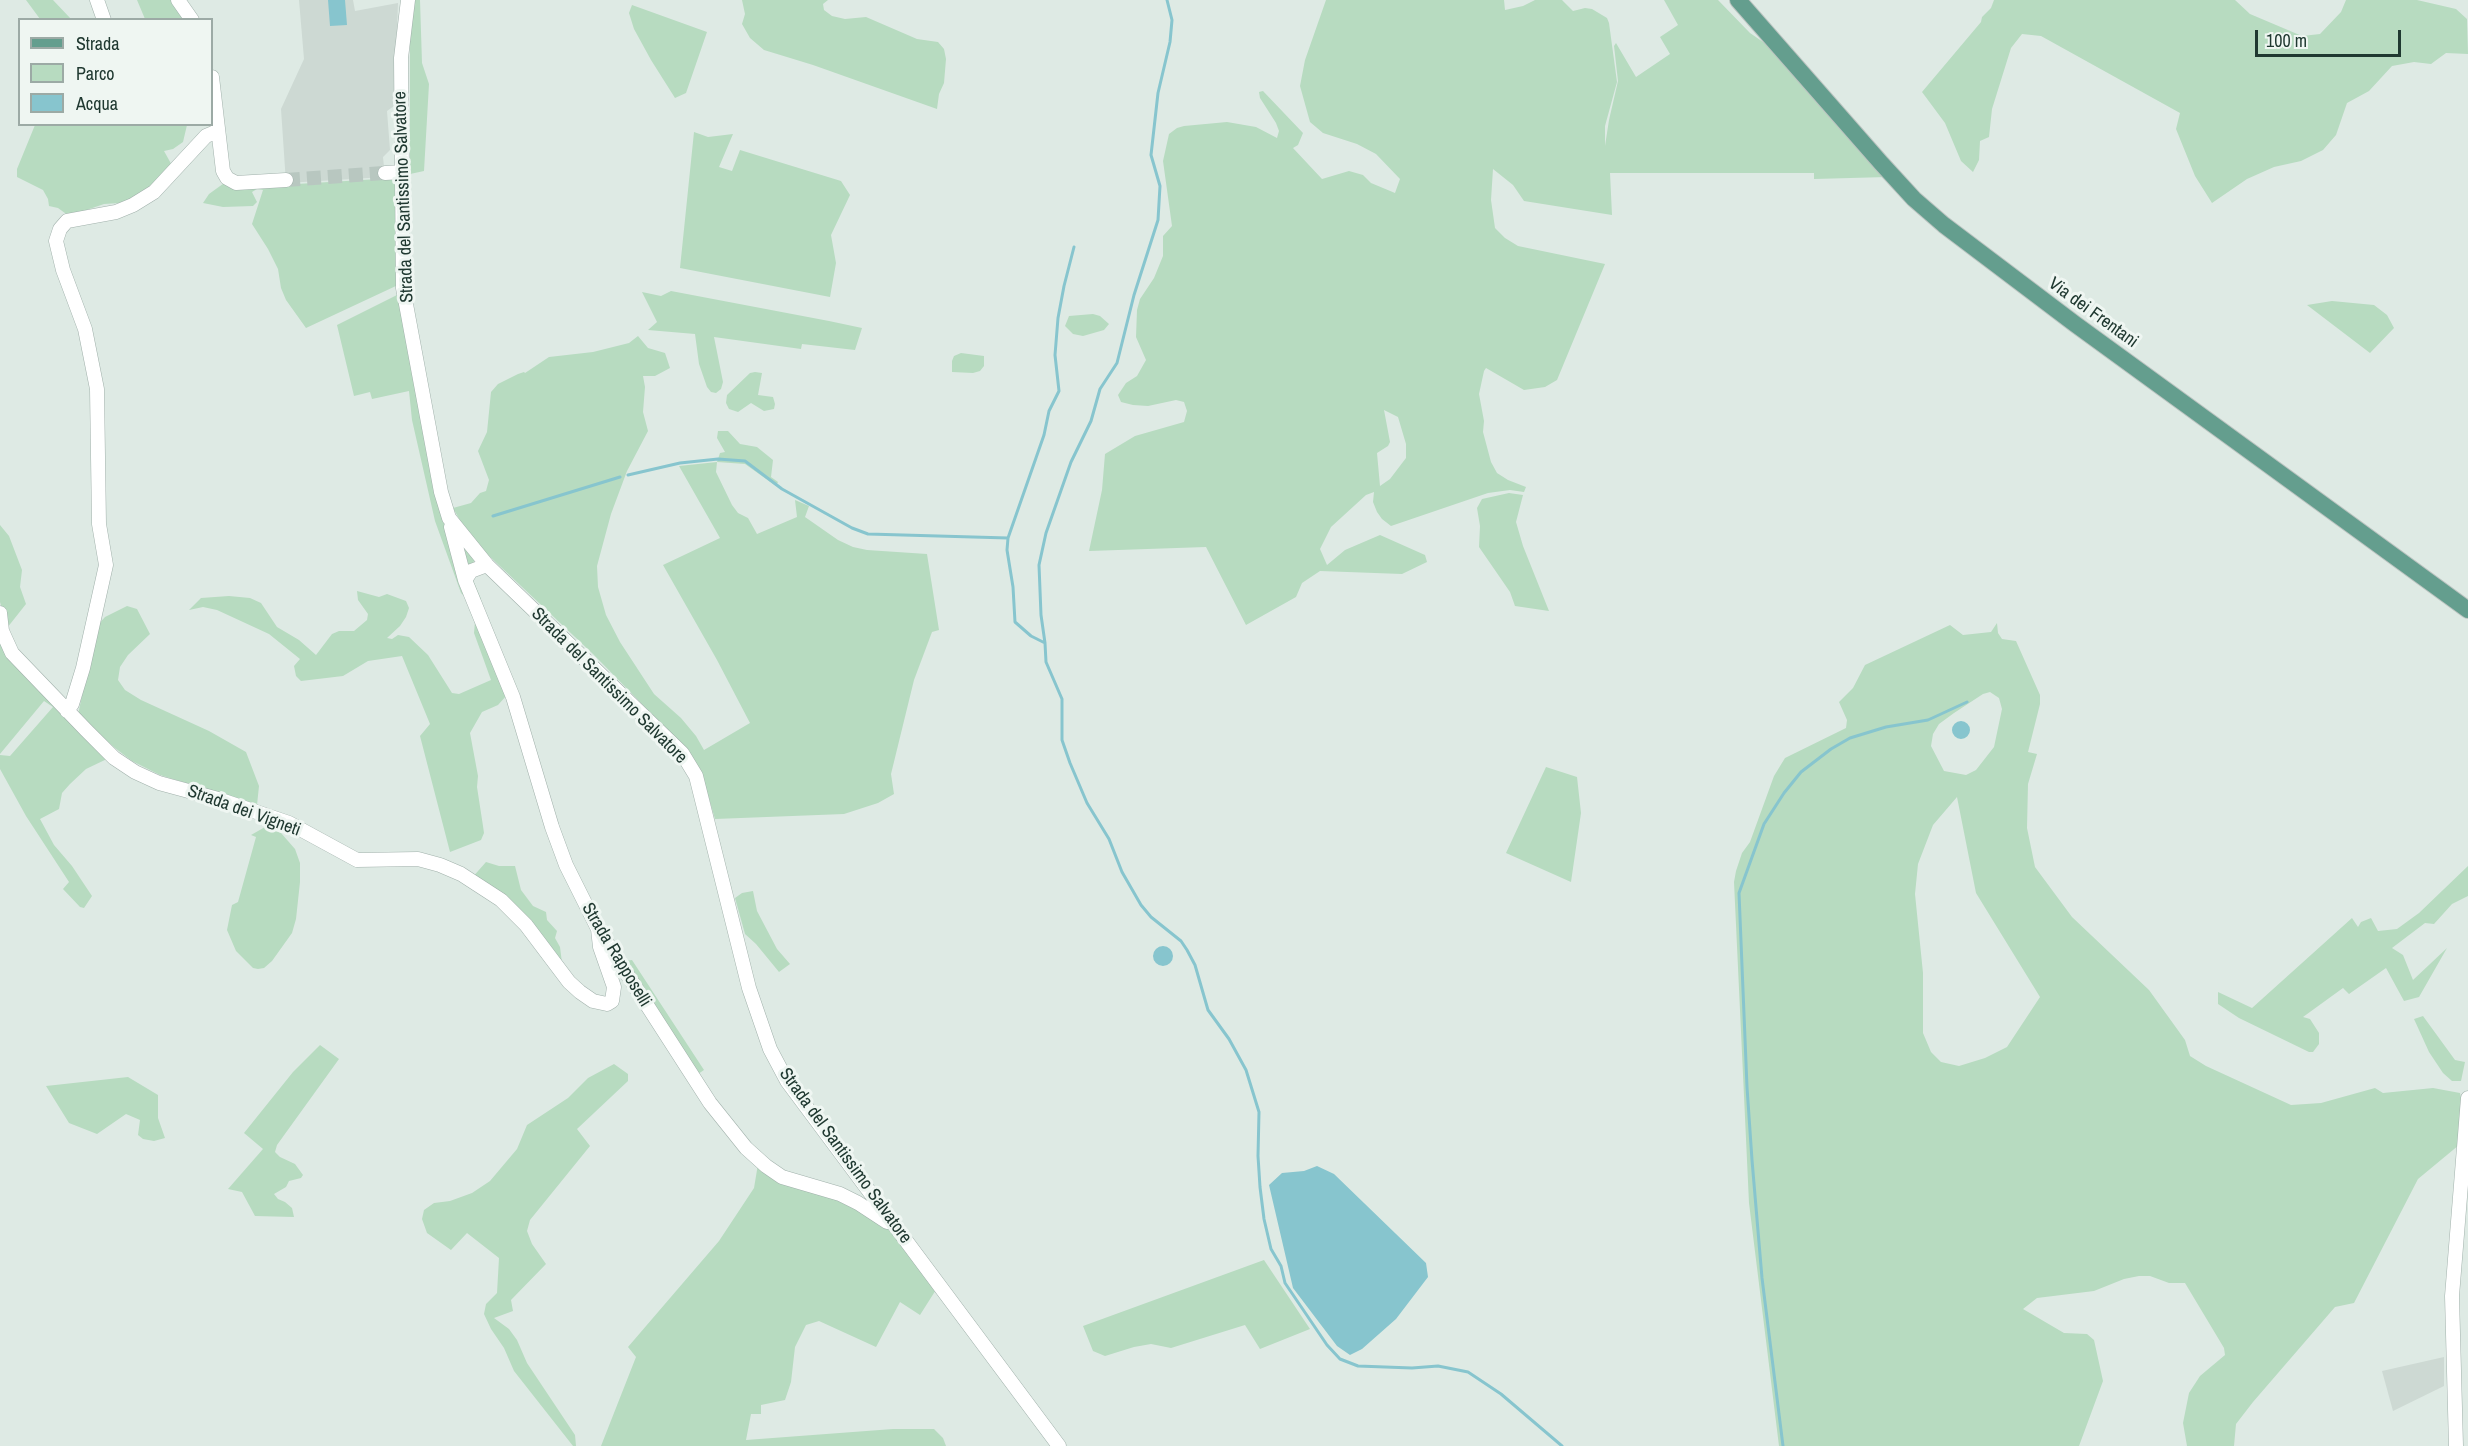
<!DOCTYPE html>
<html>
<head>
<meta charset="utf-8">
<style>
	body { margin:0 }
	#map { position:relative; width:2468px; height:1446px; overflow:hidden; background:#deeae4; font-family:"Archivo Narrow",sans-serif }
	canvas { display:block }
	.legend { position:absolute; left:18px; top:18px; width:195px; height:108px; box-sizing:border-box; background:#eff6f2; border:2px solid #9caaa5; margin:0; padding:8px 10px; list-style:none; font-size:18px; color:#203931 }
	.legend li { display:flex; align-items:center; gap:12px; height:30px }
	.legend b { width:30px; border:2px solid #9caaa5 }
	.scale { position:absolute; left:2255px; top:30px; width:146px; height:27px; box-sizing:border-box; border:3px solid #203931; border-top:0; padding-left:8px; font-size:18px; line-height:21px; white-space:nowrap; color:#203931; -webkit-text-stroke:4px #eff6f2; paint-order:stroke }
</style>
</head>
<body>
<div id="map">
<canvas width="2468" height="1446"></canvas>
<ul class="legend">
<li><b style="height:8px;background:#649e8e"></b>Strada</li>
<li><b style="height:16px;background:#b7dbc0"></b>Parco</li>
<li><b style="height:16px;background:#87c5ce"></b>Acqua</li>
</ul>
<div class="scale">100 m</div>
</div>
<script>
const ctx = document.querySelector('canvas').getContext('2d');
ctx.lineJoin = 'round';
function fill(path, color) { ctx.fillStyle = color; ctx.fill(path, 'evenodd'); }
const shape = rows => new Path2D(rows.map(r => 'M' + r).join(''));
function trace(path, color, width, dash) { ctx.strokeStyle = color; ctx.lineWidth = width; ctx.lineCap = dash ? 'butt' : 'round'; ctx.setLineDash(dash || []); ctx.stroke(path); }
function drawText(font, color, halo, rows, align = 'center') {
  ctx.font = font + ' "Archivo Narrow",sans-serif'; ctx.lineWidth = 6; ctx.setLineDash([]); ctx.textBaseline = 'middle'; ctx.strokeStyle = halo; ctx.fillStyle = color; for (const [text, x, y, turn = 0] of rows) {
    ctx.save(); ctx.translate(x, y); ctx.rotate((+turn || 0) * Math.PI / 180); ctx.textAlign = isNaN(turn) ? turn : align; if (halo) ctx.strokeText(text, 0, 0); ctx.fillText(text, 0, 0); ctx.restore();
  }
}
const built = shape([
	[299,0,353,0,355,11,398,3,394,106,387,111,390,150,383,157,385,177,286,183,281,109,304,59],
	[2444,1357,2444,1386,2393,1411,2382,1371]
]);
const green = shape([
	[26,0,53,0,71,19,40,19],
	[137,0,175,0,187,19,145,19],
	[414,0,420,0,422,63,429,84,424,171,410,174,410,34],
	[742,0,828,0,823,4,824,10,832,16,845,19,866,17,917,39,938,42,944,49,946,59,944,83,939,94,937,109,813,65,764,50,750,38,742,24,745,14],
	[1326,0,1504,0,1505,10,1523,6,1535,0,1562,0,1573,11,1585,8,1592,9,1607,18,1609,23,1617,82,1605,126,1605,146,1609,120,1618,81,1614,46,1616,43,1636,77,1670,54,1660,37,1678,25,1664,0,1718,0,1750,33,1766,44,1887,177,1814,179,1814,173,1610,173,1612,215,1524,201,1513,185,1493,169,1491,200,1495,228,1505,238,1518,246,1605,264,1557,380,1545,387,1524,390,1486,368,1484,371,1479,394,1484,421,1483,432,1491,462,1497,473,1508,480,1526,487,1524,492,1510,490,1488,493,1391,526,1382,519,1377,512,1373,502,1374,492,1366,495,1331,527,1320,549,1327,565,1345,550,1380,535,1425,555,1427,562,1402,574,1320,571,1302,583,1296,597,1246,625,1206,547,1089,551,1102,490,1105,454,1135,436,1184,422,1187,411,1184,402,1176,400,1148,406,1133,405,1121,402,1118,395,1126,383,1137,376,1146,360,1136,337,1137,310,1140,299,1154,278,1163,256,1163,236,1172,226,1163,161,1169,134,1177,128,1184,126,1227,122,1256,127,1277,138,1279,131,1276,123,1260,98,1259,92,1263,91,1303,133,1298,145,1293,148,1322,179,1349,171,1363,175,1371,183,1395,193,1400,179,1376,154,1357,144,1323,133,1310,122,1300,86,1305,60],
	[1384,410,1398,417,1406,444,1406,458,1390,479,1380,486,1377,453,1388,446,1390,442],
	[1994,0,2235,0,2250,14,2302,36,2320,34,2341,12,2346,0,2417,0,2456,9,2467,19,2468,54,2446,53,2431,64,2414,62,2392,66,2369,91,2347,103,2336,135,2323,150,2301,161,2274,167,2247,179,2212,203,2195,176,2176,129,2180,113,2041,36,2022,34,2011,48,1992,109,1989,137,1980,141,1979,160,1973,172,1961,161,1945,123,1922,92,1981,22,1982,17,1991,8],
	[632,5,707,32,686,93,675,98,651,60,634,29,629,13],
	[35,125,187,125,183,142,173,149,164,151,174,169,158,188,120,203,104,204,69,216,58,208,49,206,48,199,43,190,17,177,17,169],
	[694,132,708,137,733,134,719,167,732,171,740,150,841,181,850,195,831,235,836,263,830,297,680,268],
	[395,178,398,285,306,328,286,300,281,288,278,269,268,249,252,224,263,190,257,189,252,192,257,202,253,206,223,207,203,203,209,194,227,181,264,186],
	[671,291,829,321,862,328,855,350,802,344,801,349,714,337,723,382,721,389,716,393,711,392,707,387,699,364,695,334,648,330,657,322,642,292,661,296],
	[399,294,448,525,478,557,468,568,481,599,470,602,461,593,435,521,412,420,409,391,372,399,370,392,354,396,337,325],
	[2332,301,2374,305,2387,315,2394,328,2370,353,2307,305],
	[1093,314,1100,316,1109,324,1104,330,1083,336,1073,334,1065,326,1069,316],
	[638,336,648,348,665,353,670,368,655,376,643,376,645,387,643,412,648,431,627,471,611,514,597,566,598,587,606,615,620,642,654,694,681,718,696,736,704,750,750,723,717,660,663,565,720,538,679,466,717,462,720,453,725,452,717,438,718,431,728,431,740,444,757,447,773,460,771,477,778,482,776,486,745,464,717,462,716,472,732,505,738,513,748,518,757,534,797,517,795,500,809,506,805,517,838,540,853,547,867,550,927,554,939,630,932,632,914,680,891,774,894,794,878,803,844,814,715,819,703,778,690,753,593,654,485,552,462,524,453,508,471,503,480,493,486,491,489,480,478,451,487,432,491,392,498,384,518,374,524,372,525,373,549,357,593,352,629,343],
	[961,353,984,356,984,366,980,371,973,373,952,372,952,361,954,356],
	[755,372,762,373,758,395,773,397,775,404,774,409,764,411,751,403,738,412,729,409,726,403,727,395,750,373],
	[1509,493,1523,495,1516,522,1523,546,1549,611,1515,606,1510,592,1479,547,1480,526,1477,508,1482,499],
	[0,525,9,536,22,570,20,587,26,604,7,628,0,602],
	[357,591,379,597,387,594,406,601,409,608,406,617,400,626,387,638,392,639,398,635,409,637,428,655,452,693,459,694,491,680,474,633,475,622,507,695,498,705,482,712,470,733,478,776,477,787,483,826,484,833,481,840,450,852,420,736,430,724,402,656,368,661,343,676,301,681,296,676,294,666,300,659,269,634,217,610,203,607,189,610,201,598,229,596,250,598,261,603,277,627,299,640,316,655,332,634,339,631,354,631,367,620,368,614,358,600],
	[127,606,137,609,150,634,128,655,120,667,118,680,125,690,141,700,209,731,246,752,259,786,257,805,160,775,132,761,115,748,78,715,96,627,105,617],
	[1997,623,1998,633,2002,639,2016,641,2040,695,2040,704,2028,752,2037,754,2028,784,2027,828,2035,867,2072,917,2149,990,2185,1040,2190,1056,2206,1066,2291,1105,2321,1103,2375,1088,2383,1093,2433,1088,2460,1093,2462,1103,2459,1145,2418,1179,2354,1303,2335,1307,2253,1402,2236,1424,2234,1446,2187,1446,2183,1423,2189,1393,2200,1376,2225,1355,2224,1348,2185,1283,2169,1283,2150,1276,2139,1276,2124,1279,2094,1291,2037,1298,2023,1309,2064,1333,2087,1334,2094,1340,2103,1381,2079,1446,1779,1446,1749,1203,1734,882,1736,871,1742,853,1750,842,1774,776,1785,758,1846,728,1847,720,1839,702,1853,688,1865,665,1950,625,1963,635,1991,632],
	[1990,692,1999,698,2002,709,1994,747,1976,770,1966,775,1944,771,1931,746,1933,734,1939,724,1954,713,1983,694],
	[1957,797,1976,893,2040,997,2007,1047,1985,1058,1959,1066,1941,1062,1931,1052,1923,1033,1923,973,1915,894,1918,864,1933,825],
	[0,640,109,758,86,769,70,784,62,793,59,809,40,819,54,845,72,866,92,896,84,908,80,907,63,889,69,882,26,816,0,769,0,755,10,756,53,707,44,701,0,754],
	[1546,767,1577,777,1581,813,1571,882,1506,853],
	[265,827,281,833,295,849,300,863,300,882,296,919,292,933,272,961,264,968,258,969,253,968,236,951,227,930,232,905,238,902,256,837,251,835],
	[486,862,499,866,515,866,521,890,533,906,546,912,547,920,557,931,555,938,560,947,562,963,471,879],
	[2468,866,2468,896,2452,904,2434,924,2425,923,2392,948,2403,955,2413,980,2447,948,2419,997,2404,1001,2386,968,2349,994,2343,988,2303,1017,2310,1019,2319,1033,2319,1044,2313,1052,2309,1052,2239,1018,2218,1004,2218,992,2252,1008,2352,918,2358,927,2361,922,2371,918,2378,931,2397,929,2419,913],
	[753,891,757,911,777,949,790,964,779,972,756,944,745,934,735,898,742,893],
	[632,960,704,1070,695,1076,625,961],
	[2423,1016,2455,1060,2465,1062,2461,1081,2452,1081,2443,1073,2429,1052,2414,1019],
	[320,1045,339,1059,277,1145,275,1152,280,1157,295,1164,303,1175,301,1178,289,1181,286,1187,274,1194,278,1199,285,1202,292,1208,294,1217,255,1216,242,1192,228,1189,263,1149,244,1133,293,1072],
	[614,1064,628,1074,628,1081,577,1129,590,1146,530,1220,527,1231,532,1244,546,1264,511,1300,513,1311,494,1318,509,1329,517,1340,527,1363,575,1435,576,1446,573,1446,514,1371,504,1348,491,1329,484,1314,486,1304,497,1293,499,1258,467,1233,451,1250,427,1233,422,1219,424,1210,434,1203,450,1201,472,1193,490,1181,517,1149,527,1125,568,1098,588,1078],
	[128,1077,158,1095,158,1118,165,1138,154,1141,143,1139,138,1135,140,1120,126,1114,97,1134,69,1123,46,1086],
	[758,1164,854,1206,893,1227,939,1285,920,1315,900,1302,876,1347,819,1321,806,1325,795,1347,791,1382,785,1400,761,1405,761,1414,751,1414,746,1440,893,1429,934,1429,943,1438,946,1446,601,1446,636,1357,628,1347,719,1241,754,1188],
	[1264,1260,1310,1329,1260,1349,1245,1325,1171,1348,1151,1344,1134,1347,1105,1356,1093,1351,1083,1326]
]);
const water = shape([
	[328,0,345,0,347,25,330,26],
	'1952 730a9 9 0 1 1 18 0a9 9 0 1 1-18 0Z',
	'1153 956a10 10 0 1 1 20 0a10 10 0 1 1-20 0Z',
	[1317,1166,1334,1174,1426,1263,1428,1277,1396,1319,1362,1349,1350,1355,1337,1346,1293,1288,1269,1185,1282,1173,1304,1171]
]);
const stream = shape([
	[1074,247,1064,286,1058,318,1055,355,1059,391,1049,411,1044,435,1008,538,1007,550,1013,587,1015,622,1031,636,1045,643,1046,662,1062,699,1062,740,1070,763,1087,803,1109,839,1122,872,1141,905,1151,917,1181,941,1187,950,1195,965,1208,1010,1229,1039,1246,1070,1259,1112,1258,1156,1260,1187,1264,1219,1271,1249,1281,1266,1285,1283,1327,1345,1340,1359,1358,1366,1412,1368,1438,1366,1468,1372,1501,1394,1562,1446],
	[628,475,680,463,718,459,745,461,782,489,852,528,868,534,1008,538],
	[493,516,620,477],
	[1045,643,1041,615,1039,565,1046,533,1071,462,1091,421,1100,389,1117,363,1134,295,1158,220,1160,186,1151,155,1158,93,1170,42,1172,20,1167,0],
	[1783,1446,1762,1278,1752,1160,1747,1087,1739,893,1764,824,1784,793,1801,772,1831,749,1850,738,1886,727,1928,720,1967,702]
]);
const minorTunnel = shape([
	[286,180,385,173]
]);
const minor = shape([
	[97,0,104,20],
	[178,0,192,20],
	[408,0,401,58,403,288,441,492,449,518,487,565,682,753,696,776,749,988,770,1049,787,1081,1059,1446],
	[212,77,223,171,227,178,236,183,286,180],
	[385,173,402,172],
	[451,527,465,580],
	[487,565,471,571,465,580,513,697,552,827,566,865,598,929,710,1103,746,1148,766,1166,782,1177,840,1194,858,1203,887,1222],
	[0,613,2,631,12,653,86,730,114,758,135,772,159,783,218,799,289,823,357,860,418,859,440,865,461,874,501,900,526,925,569,982,580,992,593,1001,607,1004,612,1001,614,987,600,947,598,929],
	[67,711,72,704,83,668,106,565,99,524,97,389,85,329,63,270,56,241,60,229,67,221,116,212,133,205,154,192,206,136,218,131],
	[2456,1446,2452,1296,2468,1098]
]);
const major = shape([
	[1738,0,1881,163,1914,199,1944,225,2075,324,2468,610]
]);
const streetNames = [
	["Strada del Santissimo Salvatore",404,197,-92],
	["Via dei Frentani",2093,313,36],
	["Strada del Santissimo Salvatore",609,686,45],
	["Strada dei Vigneti",244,811,20],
	["Strada Rapposelli",616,955,59],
	["Strada del Santissimo Salvatore",845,1156,54]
];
fill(built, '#cdd9d3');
fill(green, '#b7dbc0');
fill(water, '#87c5ce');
trace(stream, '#87c5ce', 3);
trace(minorTunnel, '#b8c7c0', 14, [14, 7]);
trace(minor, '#a1b1ab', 15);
trace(major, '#bcc4c1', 18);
trace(minor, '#fff', 14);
trace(major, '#649e8e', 16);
drawText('18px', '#203931', '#eff6f2', streetNames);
</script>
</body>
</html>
